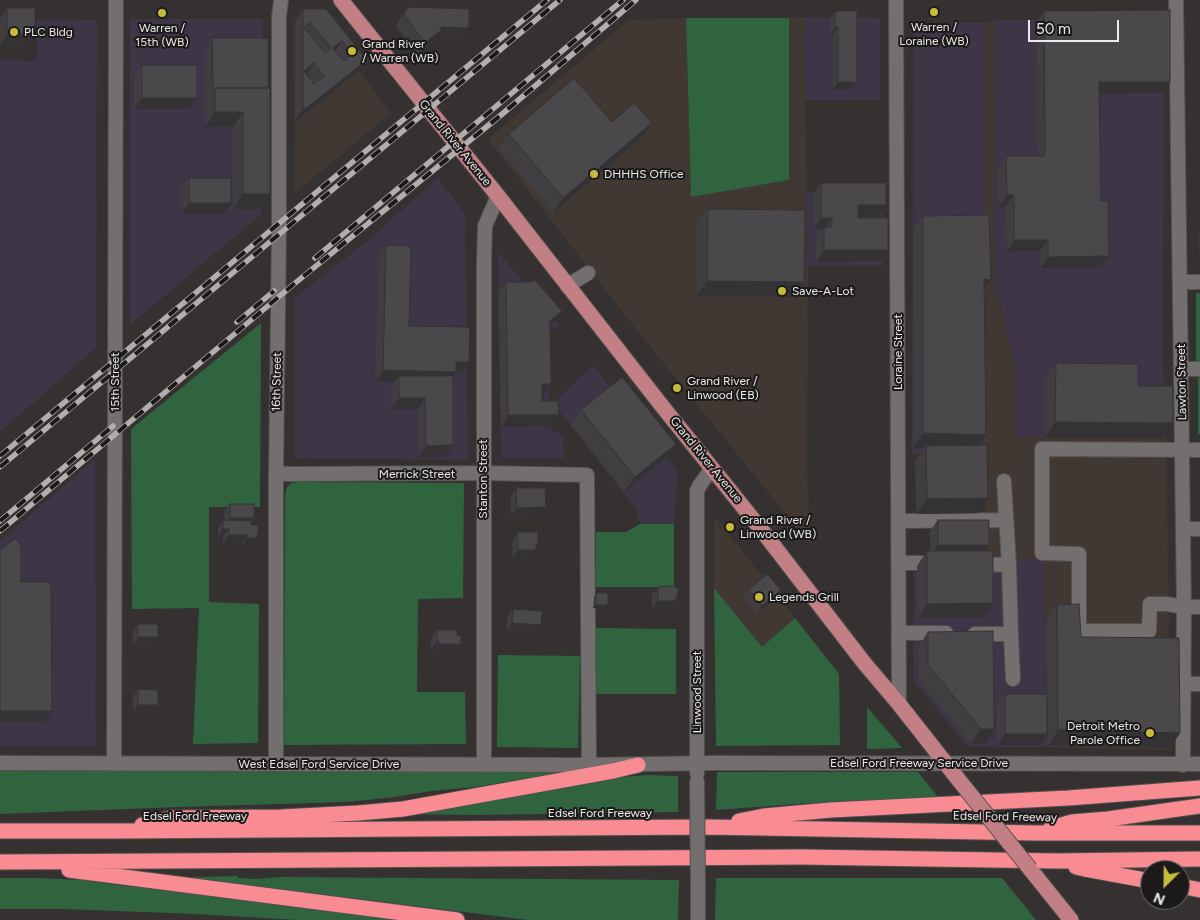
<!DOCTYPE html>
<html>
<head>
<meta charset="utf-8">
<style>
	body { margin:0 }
	#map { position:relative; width:1200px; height:920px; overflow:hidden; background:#343130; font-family:Figtree,sans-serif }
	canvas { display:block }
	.north { position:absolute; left:1140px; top:860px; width:50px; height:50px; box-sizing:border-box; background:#1b1919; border:1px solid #6f6d6d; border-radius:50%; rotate:203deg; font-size:14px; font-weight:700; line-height:20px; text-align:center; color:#edebea }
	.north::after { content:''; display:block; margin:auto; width:18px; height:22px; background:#c7bb3c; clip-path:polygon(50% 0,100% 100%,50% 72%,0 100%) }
	.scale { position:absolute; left:1028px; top:20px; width:91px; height:22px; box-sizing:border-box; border:2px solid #edebea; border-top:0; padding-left:6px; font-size:15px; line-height:18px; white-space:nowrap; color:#edebea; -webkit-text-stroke:4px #1b1919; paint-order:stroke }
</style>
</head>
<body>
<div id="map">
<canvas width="1200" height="920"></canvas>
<div class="north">N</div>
<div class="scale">50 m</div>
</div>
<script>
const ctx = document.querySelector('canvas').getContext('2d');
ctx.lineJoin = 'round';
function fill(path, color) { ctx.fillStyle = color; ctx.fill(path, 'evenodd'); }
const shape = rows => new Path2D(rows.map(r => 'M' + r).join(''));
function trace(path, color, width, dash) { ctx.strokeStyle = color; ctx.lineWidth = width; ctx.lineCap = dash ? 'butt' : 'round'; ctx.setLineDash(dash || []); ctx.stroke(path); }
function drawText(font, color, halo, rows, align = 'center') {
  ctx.font = font + ' Figtree,sans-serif'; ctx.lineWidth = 4; ctx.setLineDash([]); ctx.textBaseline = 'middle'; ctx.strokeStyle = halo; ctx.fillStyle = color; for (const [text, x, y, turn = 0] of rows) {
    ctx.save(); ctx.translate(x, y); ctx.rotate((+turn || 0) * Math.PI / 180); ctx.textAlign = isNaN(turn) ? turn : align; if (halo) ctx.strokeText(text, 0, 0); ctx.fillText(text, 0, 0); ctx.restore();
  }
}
const built = shape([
	[804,17,808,266,807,464,810,544,640,334,488,139,629,20,686,18,691,197,789,180,789,18],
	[294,20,320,20,391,113,295,193],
	[995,20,994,283,1016,366,1017,437,1166,438,1171,750,1046,747,1044,560,985,560,985,23],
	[716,518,795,618,762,647,714,588,714,519]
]);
const industrial = shape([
	[804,17,880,18,880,100,805,100],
	[1164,18,1163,364,1166,438,1016,437,1016,366,994,283,995,20],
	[37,19,97,20,96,348,0,432,0,60,37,61],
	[130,19,263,19,262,214,130,325],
	[913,23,985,23,985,455,912,454],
	[438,178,465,214,468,460,295,458,295,298,373,236],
	[806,192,883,192,883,266,808,266],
	[498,252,560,325,546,334,551,429,563,436,564,458,501,458],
	[593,365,678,472,674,524,640,524,636,509,553,403],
	[95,459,96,746,0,746,0,541],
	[914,559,1044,559,1046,747,968,747,913,680]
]);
const green = shape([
	[686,18,789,18,789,180,691,197],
	[1196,293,1200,293,1200,362,1196,362],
	[261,323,260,507,209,507,209,602,259,604,258,743,193,744,199,608,132,609,131,429],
	[1198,372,1200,372,1200,434,1198,434],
	[299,482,464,483,463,598,418,599,417,692,465,692,466,744,284,745,285,495,287,487,291,483],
	[640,524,674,524,674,587,596,587,596,532,626,532],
	[714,588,762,647,795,618,839,674,840,745,716,746],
	[595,628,676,629,676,694,595,694],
	[498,655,580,656,578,748,497,747],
	[867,707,902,748,867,749],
	[0,771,554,771,554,774,475,787,432,791,394,797,347,802,178,807,0,814],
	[717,772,918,772,938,797,796,804,716,810],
	[648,775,678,776,678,812,475,815,391,814,608,778],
	[238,876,238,878,255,879,283,877,679,880,678,920,528,920,193,878,197,877],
	[0,878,38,878,81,880,125,886,198,891,429,920,297,920,197,914,63,909,0,909],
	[716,878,1002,878,1036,920,715,920]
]);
const minor = shape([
	[896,0,899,704],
	[1176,0,1184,607,1183,765],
	[1181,282,1200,282],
	[567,286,588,273],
	[1181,369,1200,369],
	[1200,450,1042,449,1042,553,1079,554,1079,631,1149,631,1150,604,1167,604,1184,607,1200,607],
	[276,473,290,474,483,473,587,475,589,765],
	[1004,481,1009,565,1011,634],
	[899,521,1006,520],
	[1183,529,1200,529],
	[899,563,938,563],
	[975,564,1009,565],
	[899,633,946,633],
	[975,634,1011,634,1013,679],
	[1184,684,1200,684],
	[0,763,589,765,712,763,1200,764],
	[276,763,276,473,279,227,279,17,281,0],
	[114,764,116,0],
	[484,765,484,262,485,226,498,196],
	[697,773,697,491,700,485,712,468],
	[698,890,698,920]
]);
const major = shape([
	[341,0,498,196,662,406,760,528,865,664,899,704,958,779],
	[1030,869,1071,920]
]);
const highway = shape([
	[739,821,764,816,831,810,1068,798,1200,788],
	[142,825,172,818,281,817,358,813,403,809,613,771,638,765],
	[1051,828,1072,822,1108,819,1200,806],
	[0,831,116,831,708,827,1036,833,1200,833],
	[0,862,802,857,1058,861,1200,859],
	[1076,867,1085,869,1150,881],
	[69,870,457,920],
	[1180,886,1200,890]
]);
const rail = shape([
	[315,258,623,0],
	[237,322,274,291],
	[0,456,547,0],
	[0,467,560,0],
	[0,521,113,426],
	[0,531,294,284,501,115,636,0]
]);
const minorBridge = shape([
	[697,780,698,890]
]);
const majorBridge = shape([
	[958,779,1030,869]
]);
const wall = shape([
	[408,7,469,28,461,39,435,38,433,42,418,55,396,27,400,18],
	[7,8,27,45,0,45,0,18],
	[303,9,367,60,359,71,298,120,295,120,296,20],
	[835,11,857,82,852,89,833,90,833,35,830,35,830,19],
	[1044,11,1170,82,1162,93,1099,94,1101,201,1109,256,1101,267,1040,268,1040,251,1007,251,1006,206,999,207,998,167,1006,156,1037,156,1036,23],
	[212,38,268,38,260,209,233,209,233,127,205,127,205,49],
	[142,65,189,109,134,109,134,76],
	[652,123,641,138,553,213,498,149,509,134],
	[189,178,231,203,224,214,181,214,181,189],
	[821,183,886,205,878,217,858,217,880,261,816,262,816,238,822,229,814,229,813,194],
	[708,209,804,282,794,297,696,296,697,224],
	[923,216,984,289,979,445,978,513,916,514,915,461,924,448,913,447,913,230],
	[1200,233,1200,258,1199,234],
	[386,245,409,326,469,362,461,374,455,373,453,376,453,445,445,457,418,457,418,409,391,409,391,387,395,382,375,381,379,257],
	[506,282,554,322,550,325,551,384,543,396,542,396,542,401,559,415,551,426,501,427,498,293],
	[1056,363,1138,386,1173,423,1163,438,1045,437,1045,378],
	[581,410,676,444,665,459,624,492,571,425],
	[516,488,541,515,511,516,511,496],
	[230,504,254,518,251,523,251,525,258,535,251,546,242,545,242,543,223,543,223,536,218,536,218,528,224,520,225,520,224,511],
	[938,520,989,545,984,551,993,603,982,618,917,618,917,566,927,551,930,551,930,531],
	[518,532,538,544,536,546,536,550,531,558,512,558,513,540],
	[658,587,676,598,671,609,652,609,652,594],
	[749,589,781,590,776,598,757,613,743,597],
	[596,593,605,609,593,608,594,597],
	[1057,605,1081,637,1170,748,1048,745,1047,704,1040,745,997,745,997,705,1005,694,1047,694,1046,620],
	[513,609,536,633,507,631,507,617],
	[138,624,158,637,152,645,133,644,133,631],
	[437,630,457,635,461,644,456,652,434,652,435,649,431,649,431,638],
	[928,632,994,729,984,744,971,744,918,680,918,647],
	[138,689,152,712,133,712,133,697]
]);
const shadedWall = shape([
	[441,27,469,28,461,39,435,38,433,42,418,55,425,43],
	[835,27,838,27,833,35,830,35],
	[7,34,35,34,27,45,0,45],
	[342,41,334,52,333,48],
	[367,60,359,71,298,120,295,120,303,109],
	[314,63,306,75,304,71],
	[838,82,857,82,852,89,833,90],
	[1099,82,1170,82,1162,93,1091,94],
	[142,98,197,98,189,109,134,109],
	[215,112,243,112,233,127,205,127],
	[652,123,641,138,553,213,563,198],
	[243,194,270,194,260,209,233,209],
	[1007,195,1014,195,1006,206,999,207],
	[189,203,231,203,224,214,181,214],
	[858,205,886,205,878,217,850,217],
	[821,218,832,218,824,229,824,227,822,229,814,229],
	[1014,240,1048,240,1040,251,1007,251],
	[824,250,888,250,880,261,816,262],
	[1109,256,1101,267,1040,268,1048,257],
	[984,279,991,280,980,294],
	[707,281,804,282,794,297,696,296],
	[562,311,554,322,542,332,550,321],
	[456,362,469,362,461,374,455,373,448,383,399,376,395,382,375,381,383,370],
	[542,384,551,384,543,396,534,396],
	[399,398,425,398,418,409,391,409],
	[508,415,559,415,551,426,501,427],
	[1055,422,1173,423,1163,438,1045,437],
	[923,433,986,435,975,450,926,446,924,448,913,447],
	[676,444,665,459,624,492,635,477],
	[453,445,445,457,418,457,426,446],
	[988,498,978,513,916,514,927,499],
	[546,507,541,515,511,516,517,508],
	[230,518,254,518,249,526,225,526],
	[223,529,229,529,223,536,218,536],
	[229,535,247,535,242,543,223,543],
	[256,535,258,535,251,546,242,545,247,538],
	[536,544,538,544,533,550,536,550,531,558,512,558,518,550],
	[938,545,989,545,981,556,930,556],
	[781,590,776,598,757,613,762,606],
	[676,596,678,596,674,601,676,601,671,609,652,609,658,601],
	[993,603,982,618,917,618,927,604],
	[596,605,608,605,605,609,593,608],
	[512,623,541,625,536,633,507,631],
	[138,637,158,637,152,645,133,644],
	[437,642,440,642,435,649,431,649],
	[440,644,461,644,456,652,434,652],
	[138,705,158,705,152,712,133,712],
	[0,711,52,711,44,722,0,722],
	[981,729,994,729,984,744,971,744],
	[1058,730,1180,733,1170,748,1048,745],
	[1005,734,1047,734,1040,745,997,745]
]);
const building = shape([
	[408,7,469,9,469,28,441,27,441,30,425,43,404,15,408,7],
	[7,8,35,8,35,34,7,34,7,8],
	[303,9,326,9,367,60,305,109,303,109,303,9],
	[310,23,331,48,325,53,304,27,310,23],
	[342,41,353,54,344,61,333,48,342,41],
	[314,63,324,76,314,84,304,71,314,63],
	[1170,10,1170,82,1099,82,1101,201,1108,201,1109,256,1048,257,1048,240,1014,240,1014,195,1007,195,1006,156,1045,156,1044,11,1170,10],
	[835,11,857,11,857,82,838,82,838,27,835,27,835,11],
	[212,38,268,38,268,88,215,88,213,92,212,38],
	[142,65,197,65,197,98,142,98,142,65],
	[574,78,612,122,634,103,652,123,563,198,509,134,574,78],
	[215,88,270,88,270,194,243,194,243,112,215,112,215,88],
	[189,178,231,178,231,203,189,203,189,178],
	[821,183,886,183,886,205,858,205,858,218,888,218,888,250,824,250,824,227,832,227,832,218,821,218,821,183],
	[708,209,805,210,804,282,707,281,708,209],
	[989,215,991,280,984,279,986,435,923,433,923,216,989,215],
	[386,245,411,246,409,326,470,327,469,362,456,362,456,372,383,370,386,245],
	[535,280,562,311,550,321,551,384,542,384,542,401,558,401,559,415,508,415,506,282,531,282,535,280],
	[1056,363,1138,364,1138,386,1173,386,1173,423,1055,422,1056,363],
	[399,376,453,376,453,445,426,446,425,398,399,398,399,376],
	[622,377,676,444,635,477,581,410,622,377],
	[987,445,988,498,927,499,926,446,987,445],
	[516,488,545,488,546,507,517,508,516,488],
	[230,504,254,504,254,518,230,518,230,504],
	[224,520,251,521,251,525,258,525,258,535,256,535,256,538,247,538,247,535,229,535,229,529,223,529,224,520],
	[938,520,989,520,989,545,938,545,938,520],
	[518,532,538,532,538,544,536,544,536,550,518,550,518,532],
	[15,538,21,546,21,582,51,582,52,711,0,711,0,550,15,538],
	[927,551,993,551,993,603,927,604,927,551],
	[767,574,781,590,762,606,749,589,767,574],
	[676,586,676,588,678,588,678,596,676,596,676,601,658,601,658,587,676,586],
	[596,593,608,593,608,605,596,605,596,593],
	[1079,604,1081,637,1179,638,1180,733,1058,730,1057,605,1079,604],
	[513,609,542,611,541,625,512,623,513,609],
	[138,624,158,624,158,637,138,637,138,624],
	[437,630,457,630,457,635,461,635,461,644,440,644,440,642,437,642,437,630],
	[993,631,994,729,981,729,928,665,928,632,993,631],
	[138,689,158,690,158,705,138,705,138,689],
	[1005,694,1047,694,1047,734,1005,734,1005,694]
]);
const markers = [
	[934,12,5,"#c7bb3c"],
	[162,13,5,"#c7bb3c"],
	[14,32,5,"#c7bb3c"],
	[352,51,5,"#c7bb3c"],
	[594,174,5,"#c7bb3c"],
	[782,291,5,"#c7bb3c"],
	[677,388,5,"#c7bb3c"],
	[730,527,5,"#c7bb3c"],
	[759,597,5,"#c7bb3c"],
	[1150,733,5,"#c7bb3c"]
];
const poiNames = [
	["Warren /",934,27,"center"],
	["Loraine (WB)",934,41,"center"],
	["Warren /",162,28,"center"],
	["15th (WB)",162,42,"center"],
	["PLC Bldg",24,32],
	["Grand River",362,44],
	["/ Warren (WB)",362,58],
	["DHHHS Office",604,174],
	["Save-A-Lot",792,291],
	["Grand River /",687,381],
	["Linwood (EB)",687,395],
	["Grand River /",740,520],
	["Linwood (WB)",740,534],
	["Legends Grill",769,597],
	["Detroit Metro",1140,726,"right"],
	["Parole Office",1140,740,"right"]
];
const streetNames = [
	["Grand River Avenue",455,143,51],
	["Loraine Street",898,352,-90],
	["15th Street",115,382,-90],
	["16th Street",277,382,-89],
	["Lawton Street",1182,382,-91],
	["Grand River Avenue",706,460,51],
	["Merrick Street",417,474],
	["Stanton Street",483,479,-90],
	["Linwood Street",697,692,-90],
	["Edsel Ford Freeway Service Drive",919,763],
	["West Edsel Ford Service Drive",319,764],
	["Edsel Ford Freeway",600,813],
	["Edsel Ford Freeway",195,816],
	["Edsel Ford Freeway",1005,817,1]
];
fill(built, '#413834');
fill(industrial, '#3e3546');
fill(green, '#30643f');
trace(minor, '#52504f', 16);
trace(major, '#52504f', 17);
trace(highway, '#52504f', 17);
trace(minor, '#736f6e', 14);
trace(major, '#c38084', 15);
trace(highway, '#f88c92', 15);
trace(rail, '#b1aead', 5.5);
trace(rail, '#1b1919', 4, [11]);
trace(minorBridge, '#52504f', 16, []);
trace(majorBridge, '#52504f', 17, []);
trace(minorBridge, '#736f6e', 14);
trace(majorBridge, '#c38084', 15);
fill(wall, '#403e40');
fill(shadedWall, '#343234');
fill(building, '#4a484a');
trace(building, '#343234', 1);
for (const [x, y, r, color] of markers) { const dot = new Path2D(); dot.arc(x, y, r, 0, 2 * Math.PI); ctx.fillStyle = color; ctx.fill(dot); trace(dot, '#1b1919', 2); }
drawText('12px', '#edebea', '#1b1919', poiNames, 'left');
drawText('12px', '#edebea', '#1b1919', streetNames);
</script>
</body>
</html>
